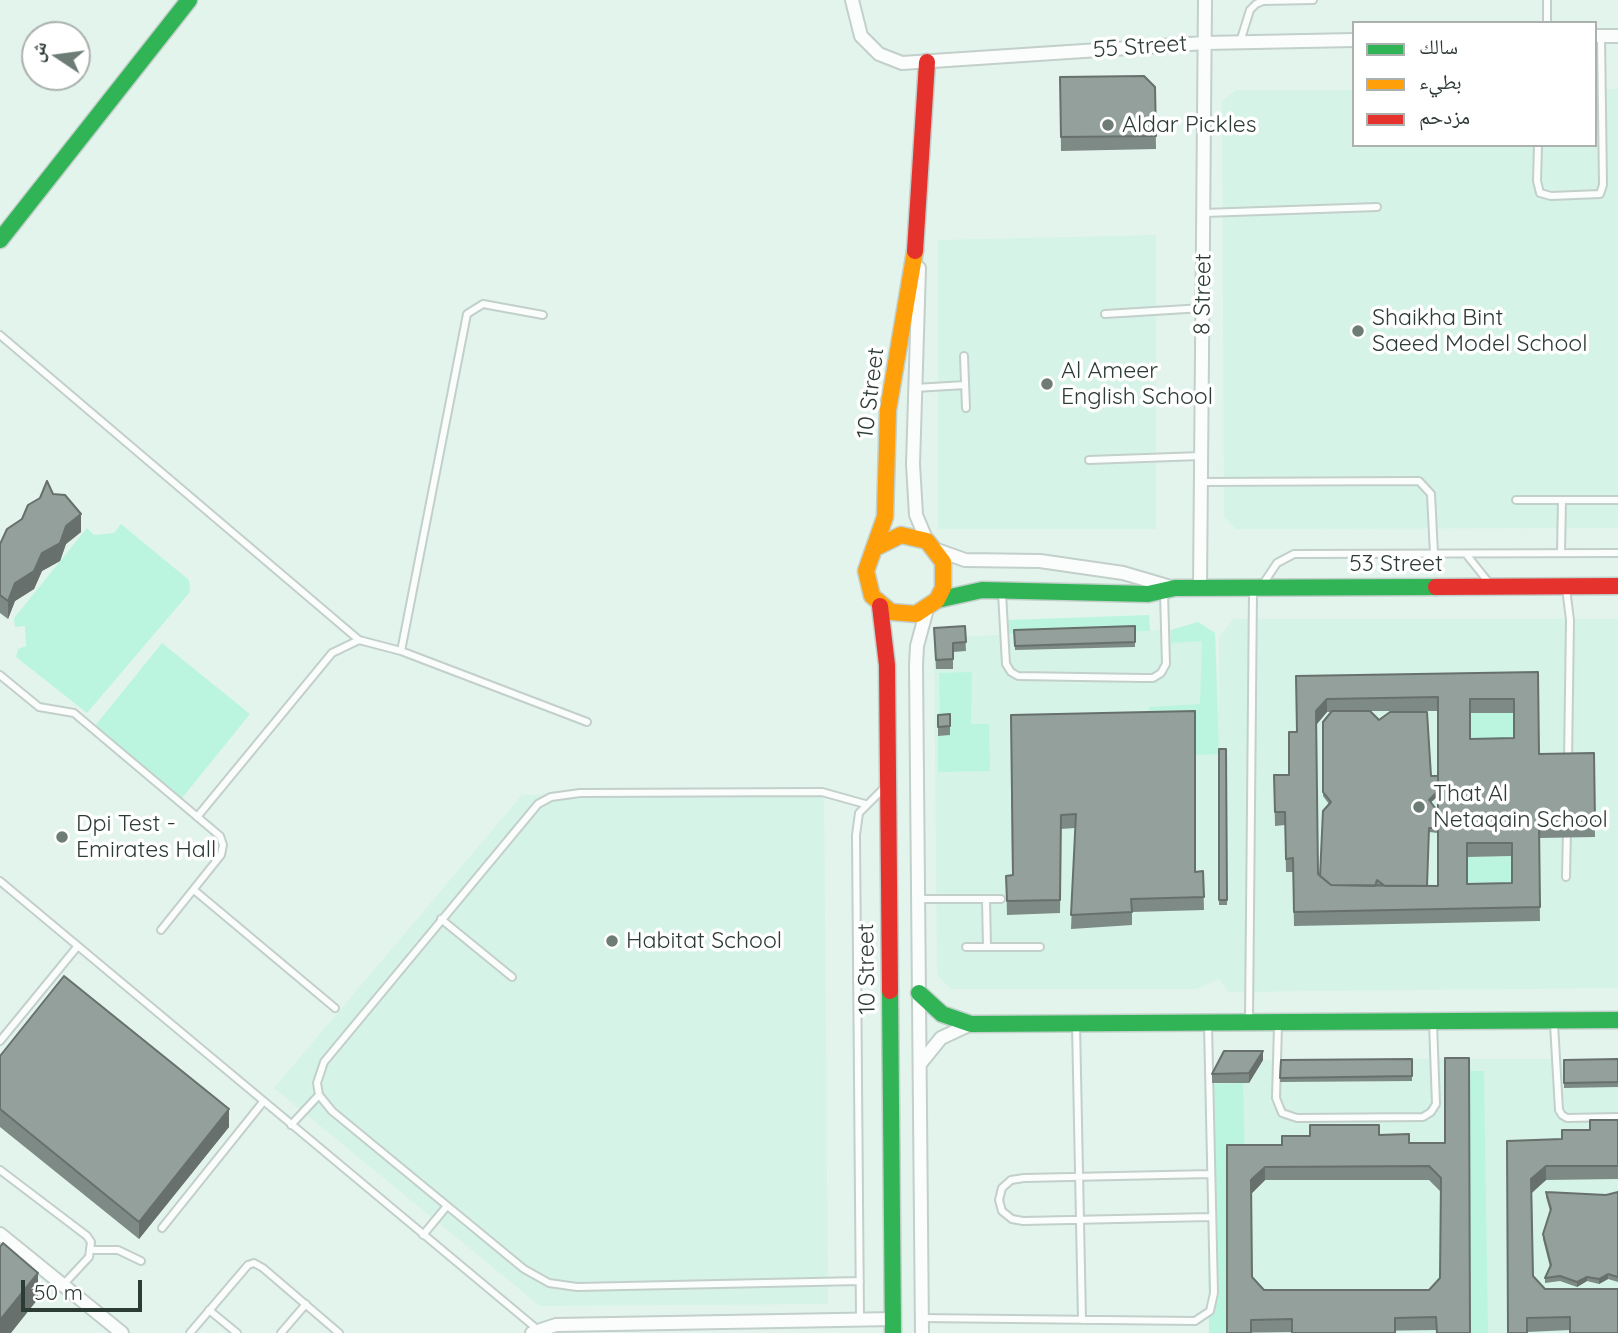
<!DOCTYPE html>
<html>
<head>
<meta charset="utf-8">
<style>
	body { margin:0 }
	#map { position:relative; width:1618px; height:1333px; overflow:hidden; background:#e3f4ed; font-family:Quicksand,"Noto Naskh Arabic",sans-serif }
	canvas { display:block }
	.legend { position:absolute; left:1352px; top:21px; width:245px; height:126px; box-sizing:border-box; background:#fff; border:2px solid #abb1ae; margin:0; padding:9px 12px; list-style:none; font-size:21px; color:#2d3b35 }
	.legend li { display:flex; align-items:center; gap:14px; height:35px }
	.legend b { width:35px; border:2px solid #abb1ae }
	.north { position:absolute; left:21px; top:21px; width:70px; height:70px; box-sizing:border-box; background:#fff; border:2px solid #abb1ae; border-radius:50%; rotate:283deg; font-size:19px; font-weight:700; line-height:28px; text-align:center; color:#2d3b35 }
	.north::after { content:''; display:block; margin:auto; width:24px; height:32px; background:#6d7c75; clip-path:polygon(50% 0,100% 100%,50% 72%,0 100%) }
	.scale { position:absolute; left:21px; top:1280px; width:121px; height:32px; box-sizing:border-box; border:4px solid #2d3b35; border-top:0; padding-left:9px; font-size:21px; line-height:24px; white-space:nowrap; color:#2d3b35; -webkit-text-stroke:5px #fff; paint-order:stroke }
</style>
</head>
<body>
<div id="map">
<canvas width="1618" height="1333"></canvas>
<ul class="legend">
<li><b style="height:9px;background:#30b455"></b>سالك</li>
<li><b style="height:9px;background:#ff9f0a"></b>بطيء</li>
<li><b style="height:9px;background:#e5322d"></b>مزدحم</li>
</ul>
<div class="north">ش</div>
<div class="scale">50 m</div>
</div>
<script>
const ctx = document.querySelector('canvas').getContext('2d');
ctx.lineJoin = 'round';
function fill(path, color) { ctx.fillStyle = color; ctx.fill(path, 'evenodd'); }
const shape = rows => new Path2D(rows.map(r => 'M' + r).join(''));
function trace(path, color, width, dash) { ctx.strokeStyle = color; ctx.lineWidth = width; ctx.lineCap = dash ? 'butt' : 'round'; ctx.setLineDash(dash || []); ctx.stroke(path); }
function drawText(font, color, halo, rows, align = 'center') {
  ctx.font = font + ' Quicksand,sans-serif'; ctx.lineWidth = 7; ctx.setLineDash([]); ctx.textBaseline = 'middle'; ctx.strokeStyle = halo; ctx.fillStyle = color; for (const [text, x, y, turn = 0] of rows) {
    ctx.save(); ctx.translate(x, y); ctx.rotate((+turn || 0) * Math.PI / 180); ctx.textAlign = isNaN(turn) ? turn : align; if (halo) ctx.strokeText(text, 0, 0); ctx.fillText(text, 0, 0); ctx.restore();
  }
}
const built = shape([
	[1595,89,1618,89,1618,528,1236,529,1224,517,1222,101,1236,90,1354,90,1354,145,1595,145],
	[1156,235,1156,529,938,529,938,240],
	[1234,619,1618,619,1618,988,1228,992,1219,979,1196,989,951,989,937,975,934,637,1171,630,1198,622,1215,633,1219,717,1219,636],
	[824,788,828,1304,540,1306,274,1088,522,795],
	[1277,1059,1618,1059,1618,1333,1221,1333,1218,1081,1263,1060]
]);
const green = shape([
	[121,524,189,580,190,592,87,713,16,657,18,649,26,646,25,626,15,627,14,618,87,528,94,535,114,533],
	[1149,615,1150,631,1008,634,1007,620],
	[1198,622,1215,633,1219,754,1195,755,1195,725,1148,722,1149,707,1200,704,1202,641,1171,643,1171,630],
	[162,643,250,714,178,803,90,732],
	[972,672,971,724,989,724,990,771,938,772,938,736,950,735,940,724,939,673],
	[1470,713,1514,713,1514,752,1470,752],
	[1512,856,1512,897,1467,897,1467,857],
	[1469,1071,1484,1071,1488,1333,1469,1333],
	[1243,1083,1245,1157,1226,1158,1227,1333,1209,1333,1207,1084]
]);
const lane = shape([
	[1547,23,1547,0],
	[1240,42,1250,10,1256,4,1263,1,1313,0],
	[1538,145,1537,181,1540,193,1551,196,1600,194,1603,185,1601,36],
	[1204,213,1377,207],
	[1105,314,1203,308],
	[0,335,359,640],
	[964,356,966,408],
	[915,388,965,385],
	[1089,460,1201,456],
	[1201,482,1419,481,1431,494,1434,554],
	[1516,500,1618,500],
	[1561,553,1562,500],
	[1466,554,1490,584],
	[1263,584,1277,563,1294,554,1618,553],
	[1566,588,1570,620,1568,762],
	[1002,593,1006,664,1011,672,1018,676,1143,678,1153,678,1161,673,1166,664,1164,593],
	[401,651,467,314,483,304,543,315],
	[0,675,39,707,74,713,220,836,223,845,221,855,161,930],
	[197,817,332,653,359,640,401,651,587,722],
	[1566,877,1567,829],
	[0,881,537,1329],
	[194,890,335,1008],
	[918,899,1001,899],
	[986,899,987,947],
	[441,919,512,977],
	[966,947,1040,947],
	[1249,1020,1253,590],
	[1076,1024,1082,1320],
	[1554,1024,1559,1110,1562,1115,1567,1118,1618,1117],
	[1278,1025,1276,1098,1282,1113,1297,1118,1423,1117,1431,1112,1436,1104,1433,1023],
	[0,1041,77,947],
	[291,1125,319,1095],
	[0,1170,87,1236,91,1242,89,1257,63,1285],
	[1211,1174,1024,1178,1011,1180,1002,1188,999,1200,1002,1211,1012,1219,1023,1221,1211,1217],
	[162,1228,263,1102],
	[423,1235,447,1206],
	[92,1250,118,1250,141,1261],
	[860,1281,577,1287,549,1283,524,1269,332,1111,319,1095,317,1083,324,1062,538,804,551,797,580,793,822,792,865,804],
	[209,1310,237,1333],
	[921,1318,1195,1321,1210,1311,1214,1293,1208,1025],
	[860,1320,856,835,859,813,883,789],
	[190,1333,248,1265,254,1263,263,1268,339,1333],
	[281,1333,306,1304]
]);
const street = shape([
	[852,0,861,36,879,54,902,63,1205,43,1354,40],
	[1595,36,1618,36],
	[919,268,913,464,916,515,927,541],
	[937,550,965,560,1040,561,1123,573,1174,588],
	[1200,588,1205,0],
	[920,1064,941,1038,971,1024],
	[0,1234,122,1333],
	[532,1333,556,1325,893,1319],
	[922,1333,916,665,917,646,927,609]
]);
const fast = shape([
	[0,240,189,0],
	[937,600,982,590,1148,594,1175,588,1436,587],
	[890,991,893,1333],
	[919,993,942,1014,971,1024,1618,1020]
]);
const slow = shape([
	[877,547,901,535,927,541,943,562,943,588,937,600,916,614,891,612,872,596,866,571,885,517,888,410,915,251]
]);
const jam = shape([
	[915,251,927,62],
	[1436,587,1618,586],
	[880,606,887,665,890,991]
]);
const wall = shape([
	[1060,77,1155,87,1156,149,1061,151],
	[53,494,81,532,66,544,60,561,42,571,34,589,15,601,8,619,0,613,0,544],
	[965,626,966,651,953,652,953,669,936,669,934,628],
	[1135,626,1135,647,1015,650,1014,630],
	[1538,672,1539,754,1594,753,1595,837,1539,838,1540,921,1294,926,1293,872,1286,872,1285,825,1275,826,1274,775,1289,775,1297,732,1296,676],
	[1371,711,1438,711,1438,776,1431,776],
	[1327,712,1331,712,1323,722,1323,796,1329,804,1320,876,1318,874,1316,725],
	[1470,713,1514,713,1514,738,1470,739],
	[1438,796,1438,886,1427,886,1429,832,1438,833,1438,828,1431,802],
	[1512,856,1512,883,1467,884,1467,857],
	[950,714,950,735,938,736,938,715],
	[1011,715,1195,872,1203,871,1204,910,1132,912,1132,925,1071,929,1075,828,1061,829,1060,913,1007,915,1006,876,1012,875],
	[1219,749,1227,900,1227,905,1219,905],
	[0,1056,229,1127,139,1239,0,1127],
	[1469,1058,1436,1330,1227,1333,1227,1145,1282,1145,1379,1135,1409,1143,1445,1143],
	[1265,1180,1429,1180,1441,1192,1440,1278,1429,1290,1264,1290,1252,1277,1251,1194],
	[1412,1059,1412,1081,1280,1082,1281,1060],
	[1618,1059,1618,1087,1564,1088,1564,1060],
	[1263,1060,1249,1083,1212,1083,1212,1074],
	[1618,1120,1618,1179,1546,1180,1532,1193,1533,1276,1545,1289,1618,1289,1570,1330,1527,1332,1507,1141,1562,1139],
	[1546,1192,1606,1195,1618,1192,1618,1282,1608,1279,1599,1284,1587,1281,1577,1287,1560,1281,1545,1283,1545,1278,1550,1267,1543,1239,1543,1234,1550,1211,1546,1197]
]);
const shadedWall = shape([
	[81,514,81,532,66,544,60,561,42,571,34,589,15,601,8,619,8,601,15,583,66,526],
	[1327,699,1327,712,1316,725,1316,711],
	[1438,791,1438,796,1429,804,1429,800],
	[1263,1051,1263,1060,1249,1083,1249,1073],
	[229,1109,229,1127,139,1239,139,1222],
	[1546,1166,1546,1180,1531,1193,1531,1179],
	[1265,1167,1265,1180,1251,1194,1251,1180],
	[38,1273,38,1299,11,1333,0,1333,0,1320],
	[1608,1274,1608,1279,1599,1284,1599,1279],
	[1587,1277,1587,1281,1577,1287,1577,1282]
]);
const building = shape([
	[1144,76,1155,87,1156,136,1061,137,1060,77,1144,76],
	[47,481,53,494,65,495,81,514,66,526,60,543,42,553,34,571,15,583,8,601,0,595,0,544,7,529,22,519,28,505,40,498,47,481],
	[965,626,966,642,953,643,953,659,936,660,934,628,965,626],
	[1135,626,1135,642,1015,646,1014,630,1135,626],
	[1538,672,1539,754,1594,753,1595,823,1539,824,1540,907,1294,912,1293,858,1286,859,1285,812,1275,812,1274,775,1289,775,1289,732,1297,732,1296,676,1538,672],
	[1438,697,1438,886,1331,885,1318,874,1316,711,1327,699,1438,697],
	[1470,699,1514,699,1514,738,1470,739,1470,699],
	[1467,843,1512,843,1512,883,1467,884,1467,843],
	[1195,711,1195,872,1203,871,1204,897,1131,899,1132,912,1071,915,1076,814,1061,815,1060,900,1007,901,1006,876,1013,875,1011,715,1195,711],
	[1332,711,1370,711,1379,720,1390,712,1427,712,1431,776,1438,776,1438,791,1429,800,1436,809,1438,828,1429,828,1427,886,1385,886,1377,880,1375,886,1331,885,1320,876,1323,811,1331,802,1323,792,1323,722,1332,711],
	[950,714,950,726,938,727,938,715,950,714],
	[1219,749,1226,749,1227,900,1219,900,1219,749],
	[64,976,229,1109,139,1222,0,1109,0,1056,64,976],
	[1224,1051,1263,1051,1249,1073,1212,1074,1224,1051],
	[1445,1058,1469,1058,1470,1333,1437,1333,1436,1317,1395,1318,1395,1333,1292,1333,1292,1319,1251,1320,1251,1333,1227,1333,1227,1145,1282,1145,1282,1136,1310,1136,1310,1125,1379,1125,1379,1135,1409,1134,1409,1143,1445,1143,1445,1058],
	[1429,1166,1441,1178,1440,1278,1429,1290,1264,1290,1252,1277,1251,1180,1265,1167,1429,1166],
	[1412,1059,1412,1076,1280,1078,1281,1060,1412,1059],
	[1618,1059,1618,1082,1564,1083,1564,1060,1618,1059],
	[1590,1120,1618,1120,1618,1166,1546,1166,1531,1179,1533,1276,1545,1289,1618,1289,1618,1333,1570,1333,1570,1317,1527,1318,1527,1333,1508,1333,1507,1141,1562,1139,1562,1130,1590,1130,1590,1120],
	[1546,1192,1606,1195,1618,1192,1618,1277,1608,1274,1599,1279,1587,1277,1577,1282,1560,1276,1545,1278,1551,1265,1543,1234,1551,1209,1546,1192],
	[3,1243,38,1273,0,1320,0,1247,3,1243]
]);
const markers = [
	[1108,125,7,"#6d7c75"],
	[1358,331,7,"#6d7c75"],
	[1047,384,7,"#6d7c75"],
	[1419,807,7,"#6d7c75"],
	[62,837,7,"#6d7c75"],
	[612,941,7,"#6d7c75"]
];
const streetNames = [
	["55 Street",1140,47,-4],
	["8 Street",1203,294,-89],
	["10 Street",871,393,-83],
	["53 Street",1396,564],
	["10 Street",867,969,-91]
];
const poiNames = [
	["Aldar Pickles",1122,125],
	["Shaikha Bint",1372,318],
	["Saeed Model School",1372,344],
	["Al Ameer",1061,371],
	["English School",1061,397],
	["That Al",1433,794],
	["Netaqain School",1433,820],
	["Dpi Test -",76,824],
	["Emirates Hall",76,850],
	["Habitat School",626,941]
];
fill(built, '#d5f3e7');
fill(green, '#bcf5df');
trace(lane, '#c2cfca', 10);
trace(street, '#c2cfca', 16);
trace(fast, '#c2cfca', 19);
trace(slow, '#c2cfca', 19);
trace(jam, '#c2cfca', 19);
trace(lane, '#fbfdfc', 6);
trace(street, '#fbfdfc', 12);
trace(fast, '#30b455', 16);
trace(slow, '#ff9f0a', 16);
trace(jam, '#e5322d', 16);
fill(wall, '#7e8a85');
fill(shadedWall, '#67706c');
fill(building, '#93a09b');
trace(building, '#67706c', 2);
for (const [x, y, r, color] of markers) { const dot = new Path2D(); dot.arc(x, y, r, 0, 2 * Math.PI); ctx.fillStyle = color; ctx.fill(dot); trace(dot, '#fff', 2.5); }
drawText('23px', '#2d3b35', '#fff', streetNames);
drawText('23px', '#2d3b35', '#fff', poiNames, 'left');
</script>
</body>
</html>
